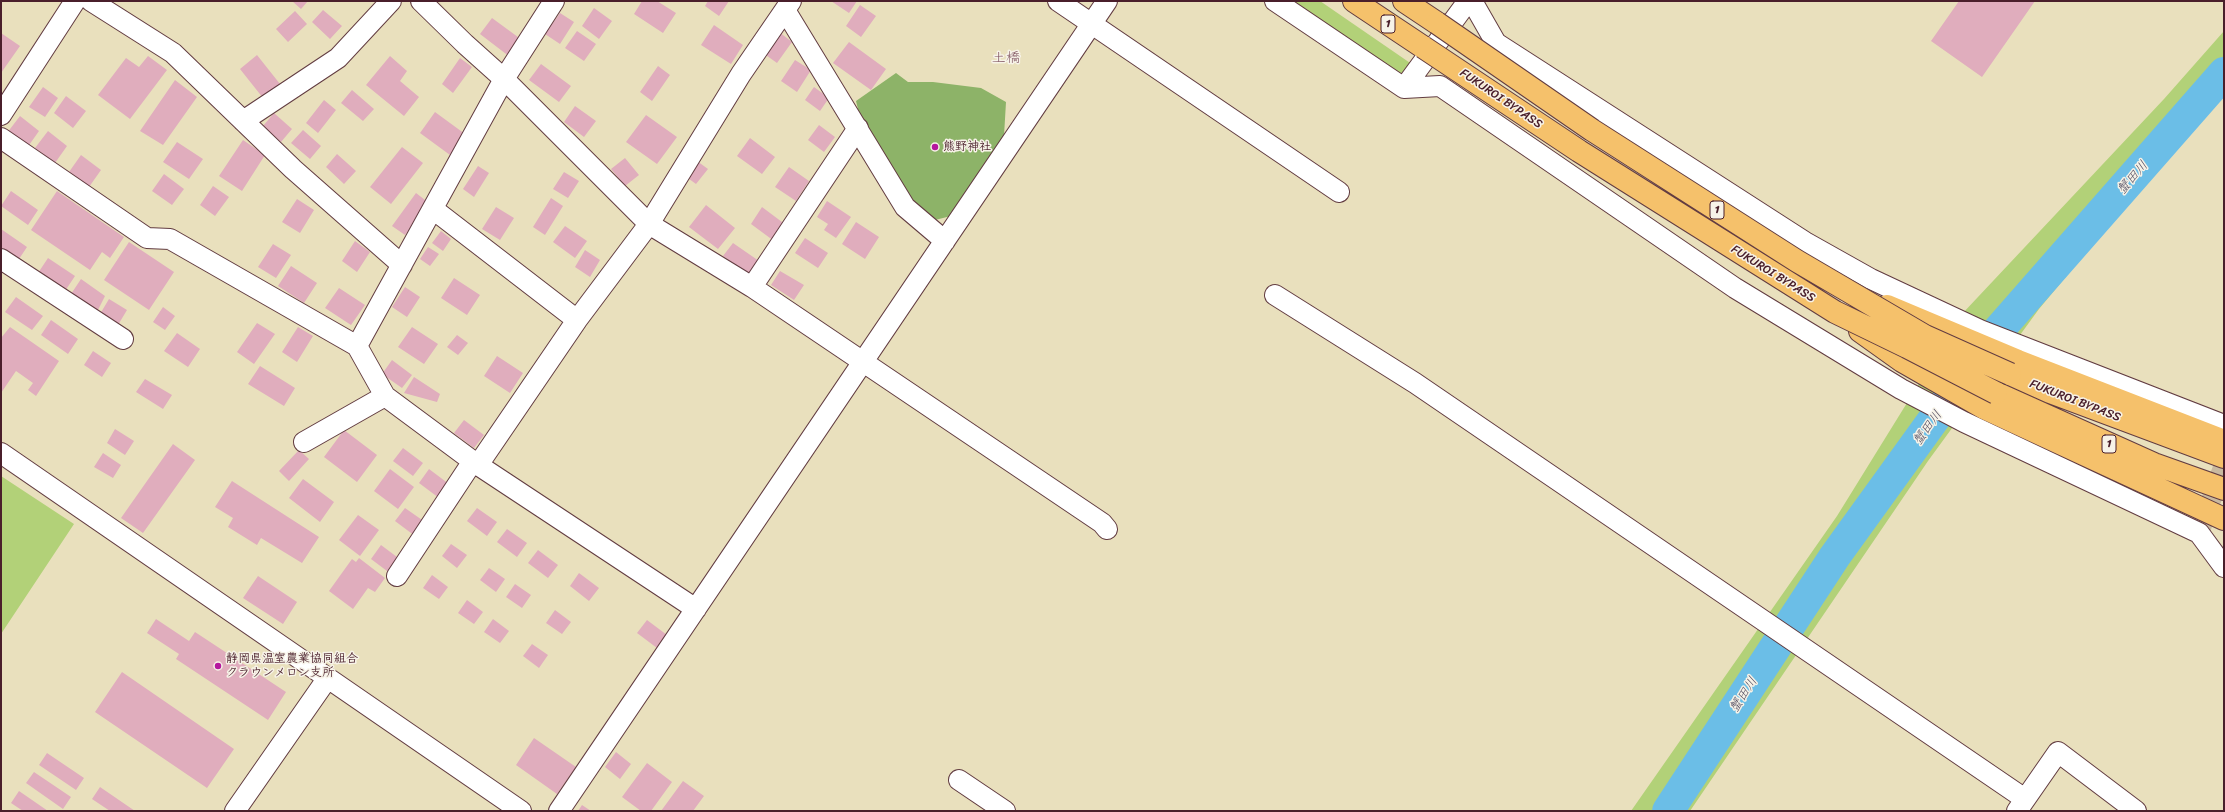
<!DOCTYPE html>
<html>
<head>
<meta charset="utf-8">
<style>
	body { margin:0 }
	#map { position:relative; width:2225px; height:812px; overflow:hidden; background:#e9e0bd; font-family:Sriracha,sans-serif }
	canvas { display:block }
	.frame { position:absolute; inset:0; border:2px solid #4a1f2b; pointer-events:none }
</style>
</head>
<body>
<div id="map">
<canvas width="2225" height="812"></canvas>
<div class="frame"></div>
</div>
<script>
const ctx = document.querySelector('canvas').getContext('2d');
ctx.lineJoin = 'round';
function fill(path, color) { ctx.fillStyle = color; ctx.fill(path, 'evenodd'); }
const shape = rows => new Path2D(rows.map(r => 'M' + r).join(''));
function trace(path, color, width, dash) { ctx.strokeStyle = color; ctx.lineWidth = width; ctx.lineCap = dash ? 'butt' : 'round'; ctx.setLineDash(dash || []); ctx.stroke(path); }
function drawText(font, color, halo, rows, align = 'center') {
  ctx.font = font + ' Sriracha,"Klee One",sans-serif'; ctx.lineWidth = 3; ctx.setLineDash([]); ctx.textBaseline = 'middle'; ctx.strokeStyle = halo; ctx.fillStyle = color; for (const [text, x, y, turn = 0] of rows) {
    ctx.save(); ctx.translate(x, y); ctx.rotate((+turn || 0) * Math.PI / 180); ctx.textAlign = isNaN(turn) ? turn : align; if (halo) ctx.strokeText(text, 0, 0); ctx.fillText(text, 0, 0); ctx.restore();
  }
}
const green = shape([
	[1284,1,1320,1,1416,67,1398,84],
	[2224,31,2224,87,2039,309,1928,461,1690,811,1631,811,1837,516,1962,314,2164,99],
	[1,476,74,524,1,634]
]);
const forest = shape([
	[896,73,908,82,933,82,981,88,1006,102,1004,136,951,216,923,223,863,130,856,101]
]);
const river = shape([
	[1668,811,1835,556,1996,333,2224,73]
]);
const building = shape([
	[292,1,308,1,301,9],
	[642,1,657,1,676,13,663,33,634,14],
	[708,1,729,1,719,16,705,6],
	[831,1,857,1,849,13],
	[1959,1,2035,1,1982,77,1931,41],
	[860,5,876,16,861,37,846,26],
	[594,8,612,21,599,39,582,26],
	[323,10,342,26,330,39,312,22],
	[295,11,307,24,288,42,276,29],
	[560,13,574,22,560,44,545,34],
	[492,18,522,40,510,57,480,34],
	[714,25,743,45,731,64,701,45],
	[577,31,596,44,584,61,565,48],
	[779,32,792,42,777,63,763,53],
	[1,33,20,46,1,73],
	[849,42,886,69,871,90,833,63],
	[257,55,280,84,263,98,240,69],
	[148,56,167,70,130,119,98,95,126,58,139,67],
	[390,56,407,71,400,81,419,97,404,116,366,85],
	[460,58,472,67,453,93,442,84],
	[795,60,811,70,797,92,781,81],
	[541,64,571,86,559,102,529,80],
	[658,66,670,75,652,101,640,92],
	[175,80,197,97,163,145,140,131],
	[43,87,58,98,45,117,29,107],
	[814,87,829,98,820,111,805,100],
	[352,90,374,109,363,121,341,103],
	[66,96,86,111,73,128,54,113],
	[324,100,336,110,318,133,306,123],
	[575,106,596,121,584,137,564,122],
	[435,112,465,134,450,155,420,133],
	[274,113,292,129,281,142,263,126],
	[646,115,677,137,657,164,626,142],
	[20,116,39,131,27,148,7,133],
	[819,125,835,137,824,152,808,140],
	[303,130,321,146,310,159,291,143],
	[48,131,67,146,55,163,35,148],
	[750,138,775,157,762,174,737,156],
	[243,140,265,155,242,191,219,176],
	[177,142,203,159,189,179,163,162],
	[402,147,423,163,391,204,370,187],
	[337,154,356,171,344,184,326,167],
	[81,155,101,170,89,187,69,172],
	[625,158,639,175,625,186,611,169],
	[697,161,708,169,696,184,685,176],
	[478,166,489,173,474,197,463,189],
	[789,167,809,181,796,201,775,187],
	[564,172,579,181,568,198,553,189],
	[164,174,184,189,172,205,152,191],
	[213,186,229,197,215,216,200,205],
	[11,191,38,210,28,225,1,206],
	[57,191,124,237,110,258,102,252,90,270,31,230],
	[416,193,429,203,405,235,392,226],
	[551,198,563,206,545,235,533,227],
	[297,199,314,210,300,233,282,222],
	[827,201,851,217,836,238,824,230,828,224,817,217],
	[706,205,735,228,718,249,689,227],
	[496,207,514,218,500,240,482,229],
	[762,207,786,225,774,241,751,224],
	[856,222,879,237,865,259,842,244],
	[565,226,587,241,575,258,553,242],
	[1,229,27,247,17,262,1,251],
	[441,231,451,239,443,251,432,243],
	[805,238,828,253,818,268,795,253],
	[355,241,370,252,357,272,342,261],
	[129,242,174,272,149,310,104,280],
	[733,243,759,261,749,275,723,256],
	[273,244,291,255,276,278,258,267],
	[428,247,439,254,430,266,420,259],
	[585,250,600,260,590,277,575,267],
	[48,258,75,276,65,291,38,273],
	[291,266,317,283,304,303,278,286],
	[780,271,804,285,794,300,771,285],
	[454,278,480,295,467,315,441,298],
	[81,279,105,296,97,312,71,294],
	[405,287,420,297,407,317,392,307],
	[339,288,365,305,351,325,325,308],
	[16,297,43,316,32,330,5,312],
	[109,299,127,310,118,325,100,314],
	[163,307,175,316,165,330,153,322],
	[51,320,78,339,68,354,41,335],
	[257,323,275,334,254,364,237,352],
	[10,327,59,361,36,396,28,390,33,383,16,371,1,393,1,338],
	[298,327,313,336,297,362,282,352],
	[412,327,438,344,424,364,398,347],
	[177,333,200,349,188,367,164,351],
	[457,335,468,343,458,355,447,347],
	[93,351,111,363,102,377,84,365],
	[497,356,523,373,510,393,484,376],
	[392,360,412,375,402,388,382,374],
	[260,366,295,388,284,406,248,384],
	[414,377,440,394,437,402,404,393],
	[145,379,172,395,163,409,136,392],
	[464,420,484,435,474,448,454,433],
	[115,429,134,441,125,455,107,443],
	[344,430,377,455,357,482,324,457],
	[173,444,195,460,143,533,121,518],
	[403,448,423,463,413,476,393,461],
	[299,450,309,459,289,481,279,471],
	[103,453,121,465,113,478,94,467],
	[390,469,414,487,398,509,374,491],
	[429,469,449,484,439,498,419,483],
	[303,479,334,502,320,522,289,498],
	[232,481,319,537,302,563,261,538,257,545,228,527,233,518,215,507],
	[405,508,425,522,415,536,395,521],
	[477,508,497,522,487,536,467,521],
	[358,515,379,530,360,556,339,540],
	[507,529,527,543,517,557,497,542],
	[451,544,467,555,457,568,442,556],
	[381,545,401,560,391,574,371,559],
	[538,550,558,565,548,578,528,563],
	[359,558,385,578,375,592,368,588,353,609,329,591,352,559,356,562],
	[489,568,505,579,496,592,480,580],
	[579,573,599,588,589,601,570,586],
	[432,575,448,587,439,599,423,588],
	[258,576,297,602,283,624,243,598],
	[515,584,531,595,522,608,506,597],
	[467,600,483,612,474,624,458,613],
	[555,610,571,622,562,634,546,623],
	[156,619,189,641,195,632,286,692,268,720,176,659,179,654,147,633],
	[493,619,509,631,500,643,484,632],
	[647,620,667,635,657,648,637,633],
	[532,644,548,655,539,668,523,656],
	[122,672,234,749,207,788,95,712],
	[534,738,576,767,557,794,516,765],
	[616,752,631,764,620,779,605,767],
	[47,753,84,778,76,790,39,765],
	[647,763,672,782,651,811,641,811,622,797],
	[34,772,71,797,63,809,26,783],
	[683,781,704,796,693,811,661,811],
	[100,787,135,811,110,811,92,799],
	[19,791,48,811,23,811,11,803],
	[582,805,591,811,578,811]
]);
const minorTunnel = shape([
	[2199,533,2224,465]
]);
const minor = shape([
	[91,1,173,53,293,169,402,265],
	[421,1,465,44,504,79,649,224,752,287,1102,523,1107,529],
	[1058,1,1339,192],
	[1275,1,1404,88,1440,86,1735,288,1901,389,1964,422,2199,533,2224,567],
	[1472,1,1496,43,1805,242,1871,279,1980,330,2224,425],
	[785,10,905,207,945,241],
	[1404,88,1468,1],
	[1,115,75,1],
	[243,121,338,58,391,1],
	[1,138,147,238,170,239,357,346,385,396,478,465,696,609],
	[433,209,577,320],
	[1,259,123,339],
	[752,287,858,128],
	[1275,295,1415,383,2025,799],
	[357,346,504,79,554,1],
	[304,442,385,396],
	[1,453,521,811],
	[478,465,577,320,649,224,741,74,791,1],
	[397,576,473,461],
	[959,780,1005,811],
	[235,811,327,679],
	[559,811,1107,1],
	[2017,811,2058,752,2136,811]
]);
const highway = shape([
	[1354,1,1423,47],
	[1404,1,1437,23],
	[1887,306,2018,361,2224,441],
	[1860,331,1902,361,1984,408,2224,519],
	[2010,374,2050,392,2224,457],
	[1996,393,2154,464,2224,489]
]);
const highwayBridge = shape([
	[1437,23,1592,130,1797,261,1925,336,2010,374],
	[1423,47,1579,151,1835,312,1907,347,1996,393]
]);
const markers = [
	[935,147,4,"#b5179e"],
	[218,666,4,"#b5179e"]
];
const shields = [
	[1388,24,14],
	[1717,210,14],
	[2109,444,14]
];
const shieldNames = [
	["1",1388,24],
	["1",1717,210],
	["1",2109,444]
];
const streetNames = [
	["FUKUROI BYPASS",1501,99,34],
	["FUKUROI BYPASS",1773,274,32],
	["FUKUROI BYPASS",2075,401,21]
];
const poiNames = [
	["熊野神社",943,147],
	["静岡県温室農業協同組合",226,659],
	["クラウンメロン支所",226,673]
];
const waterNames = [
	["蟹田川",2133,178,-49],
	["蟹田川",1928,428,-54],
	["蟹田川",1744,695,-57]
];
const quarterNames = [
	["土橋",1006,58]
];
fill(green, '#b2d178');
fill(forest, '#8db368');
trace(river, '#6bbee7', 32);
fill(building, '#e0adbd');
trace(minorTunnel, '#c9b9a0', 20, [20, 10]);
trace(minor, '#623c41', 22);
trace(highway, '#623c41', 24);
trace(minor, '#fff', 20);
trace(highway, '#f5c16b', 22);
trace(highwayBridge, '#623c41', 24, []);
trace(highwayBridge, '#f5c16b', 22);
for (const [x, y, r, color] of markers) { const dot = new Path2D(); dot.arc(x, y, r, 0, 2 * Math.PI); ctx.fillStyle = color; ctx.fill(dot); trace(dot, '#f7f3e8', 1.5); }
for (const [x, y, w] of shields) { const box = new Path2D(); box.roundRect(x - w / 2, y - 9, w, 18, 3); ctx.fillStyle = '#f7f3e8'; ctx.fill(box); trace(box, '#4a1f2b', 1); }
drawText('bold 11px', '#4a1f2b', null, shieldNames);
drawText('12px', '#4a1f2b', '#f7f3e8', streetNames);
drawText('bold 12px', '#4a1f2b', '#f7f3e8', poiNames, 'left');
drawText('italic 13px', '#544f63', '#f7f3e8', waterNames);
drawText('14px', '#7e515e', '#f7f3e8', quarterNames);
</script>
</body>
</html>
